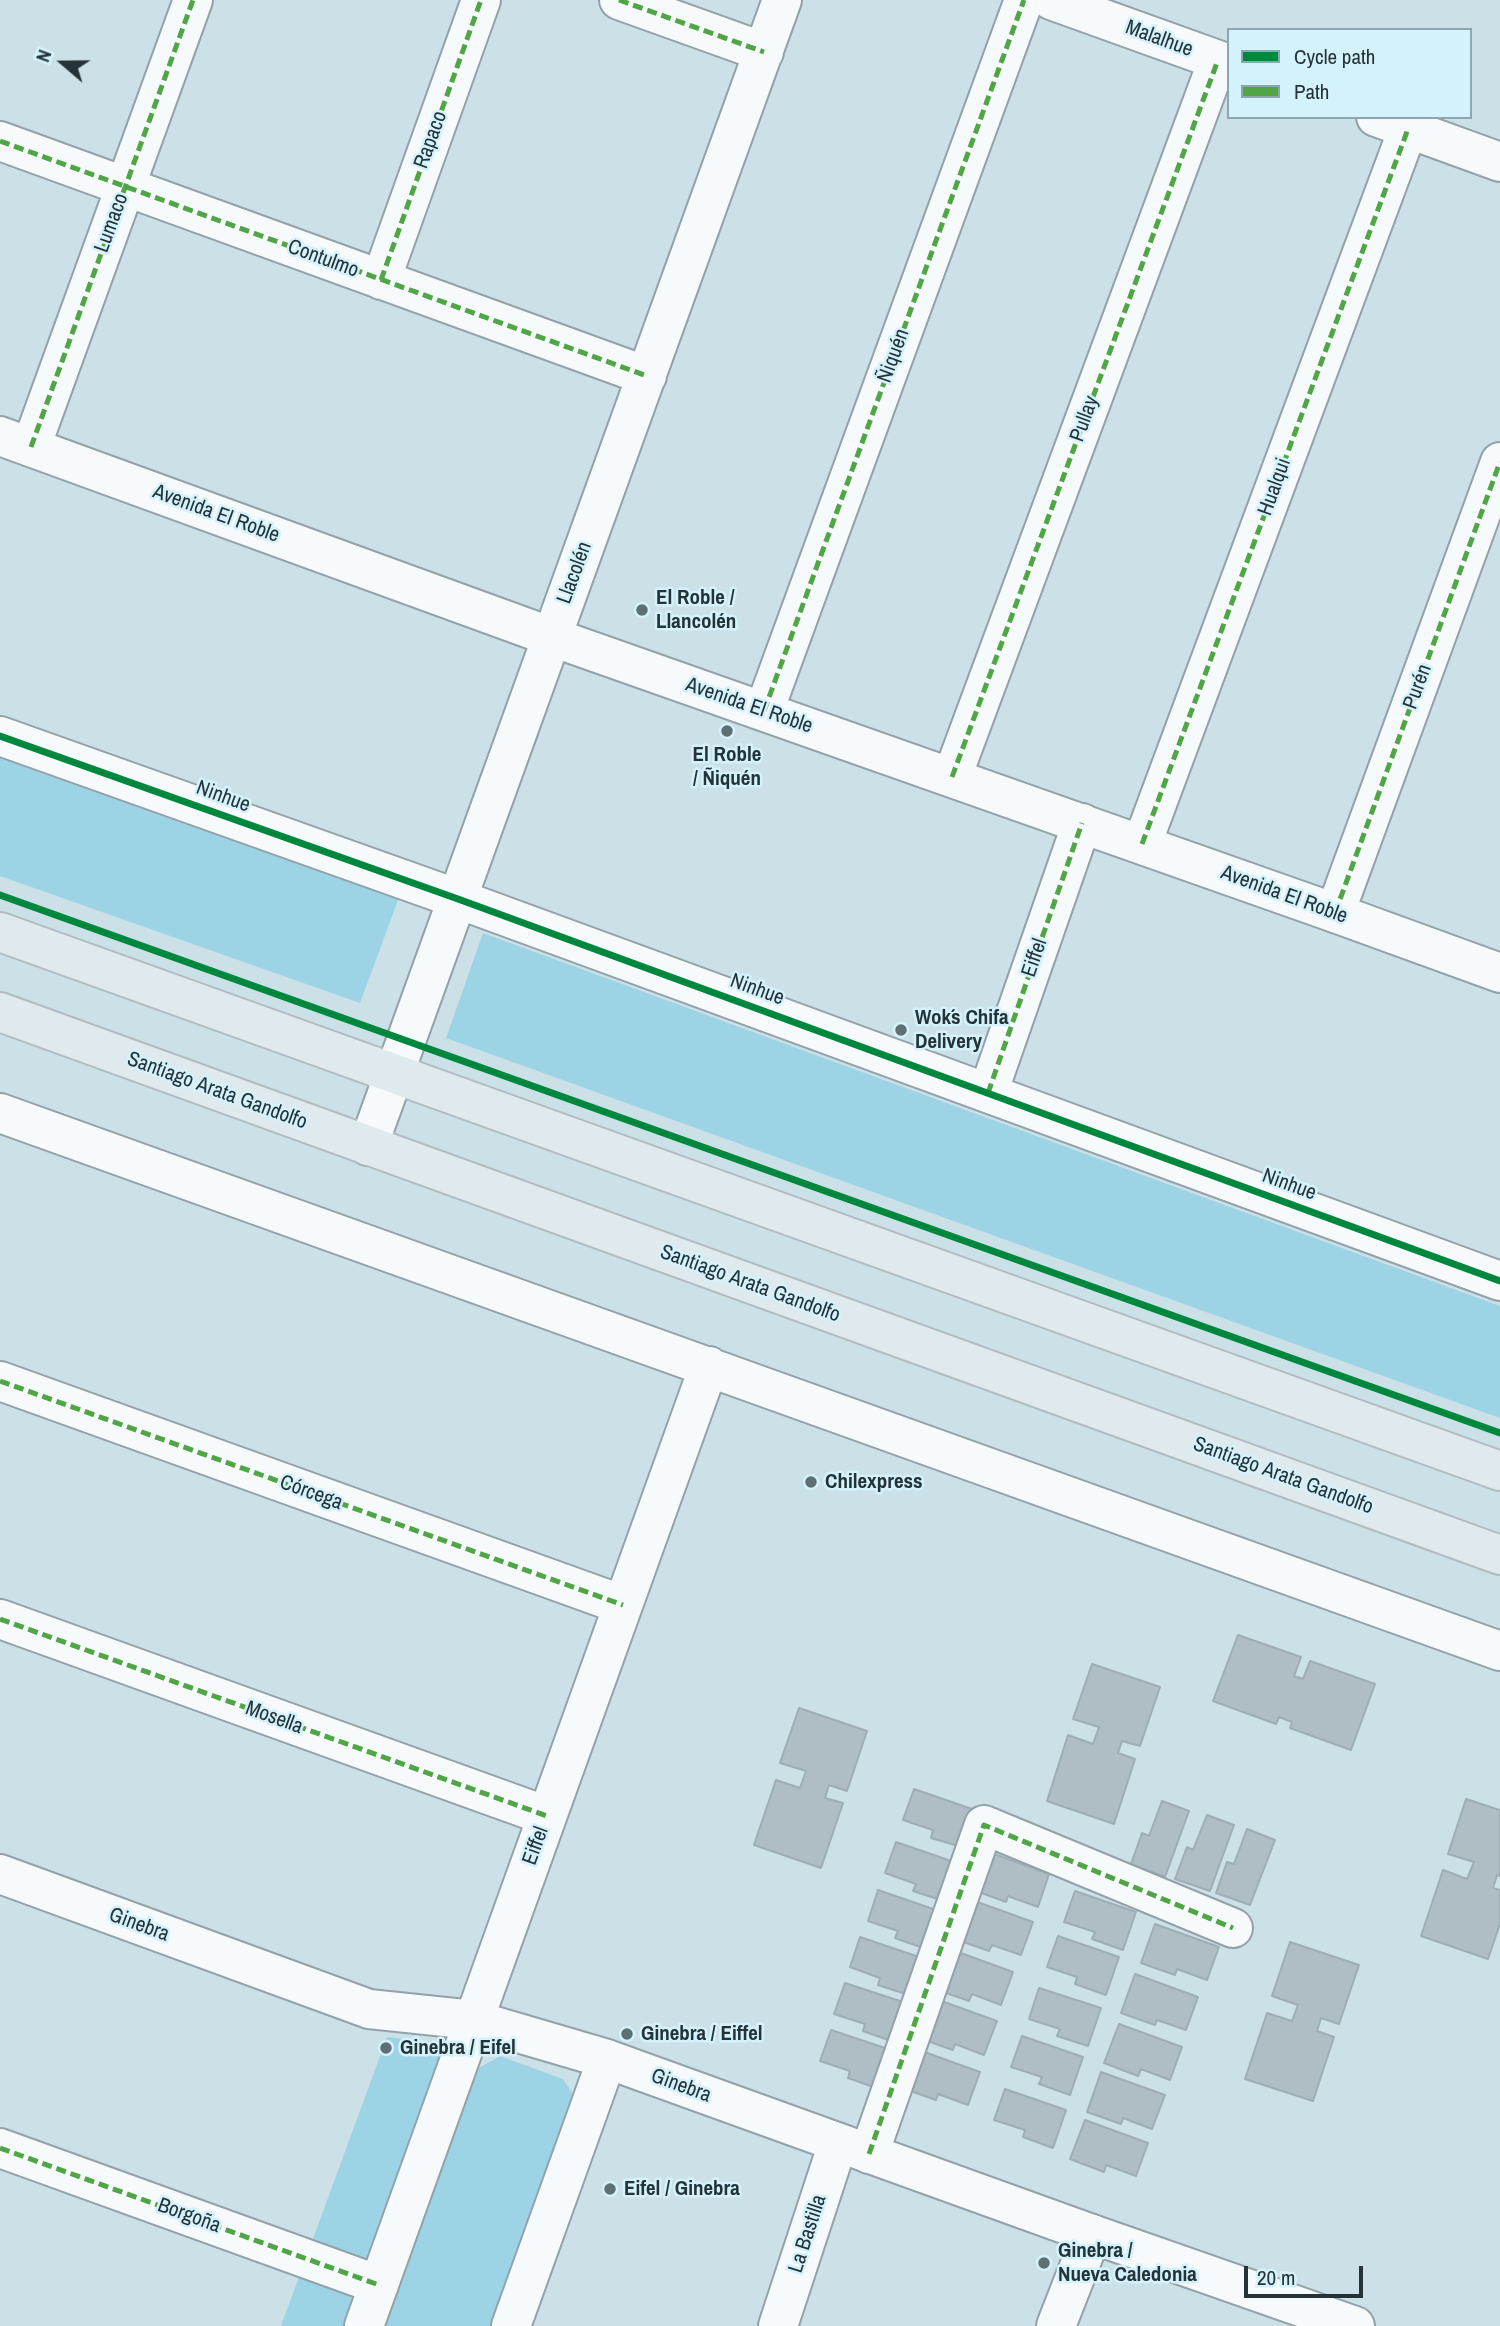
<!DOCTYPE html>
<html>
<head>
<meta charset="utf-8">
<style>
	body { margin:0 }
	#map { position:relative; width:1500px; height:2326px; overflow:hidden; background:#cce0e8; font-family:"Archivo Narrow",sans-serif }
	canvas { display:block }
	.legend { position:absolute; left:1227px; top:28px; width:245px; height:91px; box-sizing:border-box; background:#d4f2fc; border:2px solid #8ea6ad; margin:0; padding:9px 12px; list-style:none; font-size:21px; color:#243337 }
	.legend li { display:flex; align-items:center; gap:14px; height:35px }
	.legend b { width:35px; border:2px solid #8ea6ad }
	.north { position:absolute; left:28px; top:28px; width:70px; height:70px; -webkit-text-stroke:5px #d4f2fc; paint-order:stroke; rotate:290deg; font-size:19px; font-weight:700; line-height:28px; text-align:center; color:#243337 }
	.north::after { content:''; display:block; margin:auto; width:24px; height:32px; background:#243337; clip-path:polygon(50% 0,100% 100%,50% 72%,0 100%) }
	.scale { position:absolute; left:1244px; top:2266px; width:119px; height:32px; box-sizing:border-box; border:4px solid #243337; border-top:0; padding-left:9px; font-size:21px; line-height:24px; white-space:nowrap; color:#243337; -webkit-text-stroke:5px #d4f2fc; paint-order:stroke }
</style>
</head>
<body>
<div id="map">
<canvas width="1500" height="2326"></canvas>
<ul class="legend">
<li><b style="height:9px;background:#00873e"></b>Cycle path</li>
<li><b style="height:9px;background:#50a545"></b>Path</li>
</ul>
<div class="north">N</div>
<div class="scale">20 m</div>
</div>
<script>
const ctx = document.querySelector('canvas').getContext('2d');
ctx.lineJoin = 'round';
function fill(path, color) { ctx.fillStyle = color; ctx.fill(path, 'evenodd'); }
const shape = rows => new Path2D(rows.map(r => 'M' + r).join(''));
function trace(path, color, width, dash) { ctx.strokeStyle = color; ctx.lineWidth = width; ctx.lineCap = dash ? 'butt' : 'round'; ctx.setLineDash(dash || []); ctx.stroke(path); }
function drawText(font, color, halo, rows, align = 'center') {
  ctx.font = font + ' "Archivo Narrow",sans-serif'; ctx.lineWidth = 5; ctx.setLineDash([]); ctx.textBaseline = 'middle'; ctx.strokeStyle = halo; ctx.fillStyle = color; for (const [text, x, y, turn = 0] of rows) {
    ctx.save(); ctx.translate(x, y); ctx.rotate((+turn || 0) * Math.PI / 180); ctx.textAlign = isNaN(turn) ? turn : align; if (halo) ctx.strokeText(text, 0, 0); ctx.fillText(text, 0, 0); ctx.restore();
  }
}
const green = shape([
	[0,744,404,884,360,1003,0,876],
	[483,933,1500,1306,1500,1418,446,1038],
	[387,2037,440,2043,449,2062,352,2326,281,2326],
	[500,2056,563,2079,576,2099,495,2326,384,2326,477,2069]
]);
const building = shape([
	[1238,1635,1301,1657,1294,1676,1303,1679,1310,1661,1375,1684,1351,1750,1290,1728,1292,1722,1279,1717,1276,1724,1213,1701,1238,1635],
	[1092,1664,1160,1687,1140,1746,1122,1741,1118,1753,1135,1759,1114,1824,1047,1801,1068,1735,1093,1744,1099,1727,1073,1719,1092,1664],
	[799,1708,867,1731,847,1791,829,1785,825,1798,843,1803,821,1868,754,1845,776,1780,800,1788,806,1771,780,1763,799,1708],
	[914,1789,975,1810,962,1847,931,1838,933,1830,903,1820,914,1789],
	[1466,1799,1500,1810,1500,1876,1497,1875,1493,1888,1500,1890,1500,1924,1488,1959,1421,1936,1443,1870,1467,1879,1474,1862,1448,1854,1466,1799],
	[1162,1801,1189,1811,1165,1877,1131,1864,1142,1833,1149,1836,1162,1801],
	[1207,1815,1234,1825,1210,1891,1175,1879,1187,1847,1193,1850,1207,1815],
	[1247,1829,1275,1840,1250,1905,1216,1893,1227,1862,1234,1864,1247,1829],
	[896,1842,957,1863,944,1901,913,1891,916,1884,885,1873,896,1842],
	[986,1851,1049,1874,1038,1907,1008,1896,1006,1902,971,1889,986,1851],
	[878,1890,939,1911,926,1949,895,1938,898,1931,868,1921,878,1890],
	[1075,1891,1136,1912,1123,1950,1092,1939,1095,1932,1064,1922,1075,1891],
	[969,1899,1033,1922,1021,1955,992,1945,989,1951,955,1939,969,1899],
	[1155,1924,1219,1947,1207,1980,1177,1969,1175,1975,1141,1963,1155,1924],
	[1058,1936,1119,1957,1106,1995,1075,1984,1077,1977,1047,1967,1058,1936],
	[860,1937,922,1958,909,1995,878,1985,880,1978,850,1967,860,1937],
	[1290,1942,1359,1965,1339,2024,1321,2018,1317,2031,1334,2037,1313,2101,1245,2079,1267,2013,1292,2021,1298,2005,1272,1996,1290,1942],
	[950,1949,1013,1972,1001,2005,972,1994,969,2001,935,1989,950,1949],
	[1135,1974,1198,1997,1186,2030,1157,2020,1155,2025,1121,2013,1135,1974],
	[845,1983,906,2003,894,2042,863,2031,865,2024,834,2014,845,1983],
	[1039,1988,1101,2008,1088,2046,1057,2036,1060,2029,1029,2019,1039,1988],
	[933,1998,997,2021,984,2055,955,2044,953,2050,919,2038,933,1998],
	[1119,2024,1182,2047,1170,2080,1141,2069,1138,2076,1104,2063,1119,2024],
	[831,2030,891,2050,879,2089,848,2078,850,2071,820,2061,831,2030],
	[1022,2036,1083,2057,1070,2095,1039,2084,1042,2077,1011,2067,1022,2036],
	[916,2049,980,2072,968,2105,938,2094,936,2100,902,2088,916,2049],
	[1101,2072,1165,2095,1152,2129,1123,2118,1121,2124,1087,2112,1101,2072],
	[1005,2089,1066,2110,1053,2148,1023,2137,1025,2130,994,2120,1005,2089],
	[1085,2120,1148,2143,1136,2176,1106,2165,1104,2172,1070,2159,1085,2120]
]);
const minor = shape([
	[619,0,764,52],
	[1051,0,1229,64],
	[1376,117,1500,162],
	[0,141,647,376],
	[381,280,481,0],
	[31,447,193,0],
	[764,711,1024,0],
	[0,736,458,899,1500,1281],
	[952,777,1218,60],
	[1142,844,1408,129],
	[1335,913,1500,462],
	[988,1093,1082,823],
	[0,1113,1500,1651],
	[368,1146,782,0],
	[0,1381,623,1605],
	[0,1619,547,1816],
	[0,2148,379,2285],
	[869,2154,984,1825,1233,1928],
	[364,2326,709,1366],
	[778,2326,838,2143],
	[1056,2326,1092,2234]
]);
const tertiary = shape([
	[0,436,552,637,1335,913,1500,973],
	[0,1874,369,2009,474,2020,607,2059,1092,2234,1355,2326],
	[511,2326,607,2059]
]);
const primary = shape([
	[0,932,1500,1471],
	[0,1012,1500,1555]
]);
const quiet = shape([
	[619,0,764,52],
	[0,141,647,376],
	[381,280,481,0],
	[31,447,193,0],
	[764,711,1024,0],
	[952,777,1218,60],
	[1142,844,1408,129],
	[1335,913,1500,462],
	[988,1093,1082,823],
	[0,1381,623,1605],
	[0,1619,547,1816],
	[0,2148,379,2285],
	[869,2154,984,1825,1233,1928]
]);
const cycleway = shape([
	[0,736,458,899,1500,1281],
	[0,895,1500,1433]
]);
const markers = [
	[642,610,7,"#5f7075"],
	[727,731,7,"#5f7075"],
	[901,1030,7,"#5f7075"],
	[811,1482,7,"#5f7075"],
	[627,2034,7,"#5f7075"],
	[386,2048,7,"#5f7075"],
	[610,2189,7,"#5f7075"],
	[1044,2263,7,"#5f7075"]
];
const streetNames = [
	["Malalhue",1159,39,20],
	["Rapaco",431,140,-70],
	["Lumaco",112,223,-70],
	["Contulmo",323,259,20],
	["Ñiquén",894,356,-70],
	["Pullay",1085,419,-70],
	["Hualqui",1275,487,-70],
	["Avenida El Roble",216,514,20],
	["Llacolén",575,573,-70],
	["Purén",1418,687,-70],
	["Avenida El Roble",749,706,19],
	["Ninhue",223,797,20],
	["Avenida El Roble",1284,895,20],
	["Eiffel",1035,958,-71],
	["Ninhue",757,990,20],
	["Santiago Arata Gandolfo",217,1091,20],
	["Ninhue",1289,1185,20],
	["Santiago Arata Gandolfo",750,1284,20],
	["Santiago Arata Gandolfo",1283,1476,20],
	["Córcega",311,1493,20],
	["Mosella",274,1718,20],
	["Eiffel",536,1846,-70],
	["Ginebra",139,1925,20],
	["Ginebra",681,2086,20],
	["Borgoña",189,2216,20],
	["La Bastilla",808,2234,-72]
];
const poiNames = [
	["El Roble /",656,598],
	["Llancolén",656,622],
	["El Roble",727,755,"center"],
	["/ Ñiquén",727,779,"center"],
	["Wok´s Chifa",915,1018],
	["Delivery",915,1042],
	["Chilexpress",825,1482],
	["Ginebra / Eiffel",641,2034],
	["Ginebra / Eifel",400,2048],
	["Eifel / Ginebra",624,2189],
	["Ginebra /",1058,2251],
	["Nueva Caledonia",1058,2275]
];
fill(green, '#9cd4e6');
fill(building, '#aebec4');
trace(building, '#9eaeb4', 2);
trace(minor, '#92a2a8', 42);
trace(tertiary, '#92a2a8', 42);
trace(primary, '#b1bcc0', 42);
trace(minor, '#f7fafc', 38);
trace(tertiary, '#f7fafc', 38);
trace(primary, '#deeaee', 38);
trace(quiet, '#50a545', 5, [10, 5]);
trace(cycleway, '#00873e', 7);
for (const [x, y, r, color] of markers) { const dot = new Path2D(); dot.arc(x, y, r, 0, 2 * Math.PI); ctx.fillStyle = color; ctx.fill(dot); trace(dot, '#d4f2fc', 2.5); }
drawText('21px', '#243337', '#d4f2fc', streetNames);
drawText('bold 21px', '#243337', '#d4f2fc', poiNames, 'left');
</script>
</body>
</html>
